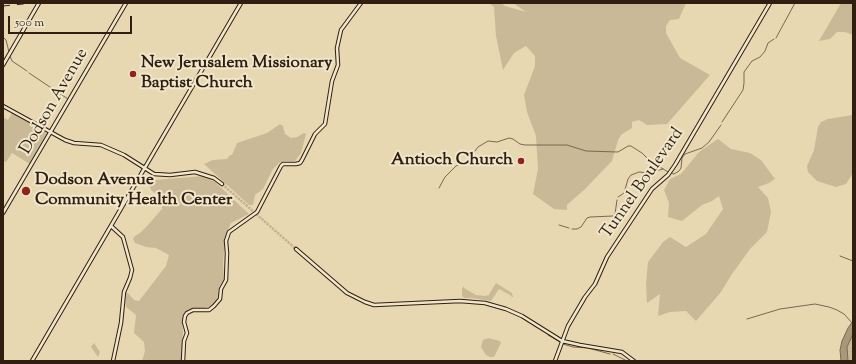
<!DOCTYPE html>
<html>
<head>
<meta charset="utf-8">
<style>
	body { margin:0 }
	#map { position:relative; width:856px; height:364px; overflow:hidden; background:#e8d8b1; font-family:"Sorts Mill Goudy",serif }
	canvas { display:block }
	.frame { position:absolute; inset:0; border:4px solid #301f10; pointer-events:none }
	.scale { position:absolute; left:8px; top:16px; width:124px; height:18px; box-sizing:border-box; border:2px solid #301f10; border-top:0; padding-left:5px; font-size:12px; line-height:14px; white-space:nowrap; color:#301f10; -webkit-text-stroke:3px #f0e6cc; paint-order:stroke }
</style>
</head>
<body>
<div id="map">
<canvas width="856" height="364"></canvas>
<div class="frame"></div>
<div class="scale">500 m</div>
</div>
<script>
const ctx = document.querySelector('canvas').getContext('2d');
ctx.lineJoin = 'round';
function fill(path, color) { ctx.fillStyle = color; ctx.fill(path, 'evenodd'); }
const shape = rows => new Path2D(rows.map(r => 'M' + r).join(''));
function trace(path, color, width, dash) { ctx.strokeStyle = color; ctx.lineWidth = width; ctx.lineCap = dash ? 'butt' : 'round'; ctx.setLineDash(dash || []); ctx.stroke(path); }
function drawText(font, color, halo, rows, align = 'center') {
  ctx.font = font + ' "Sorts Mill Goudy",serif'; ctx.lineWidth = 4; ctx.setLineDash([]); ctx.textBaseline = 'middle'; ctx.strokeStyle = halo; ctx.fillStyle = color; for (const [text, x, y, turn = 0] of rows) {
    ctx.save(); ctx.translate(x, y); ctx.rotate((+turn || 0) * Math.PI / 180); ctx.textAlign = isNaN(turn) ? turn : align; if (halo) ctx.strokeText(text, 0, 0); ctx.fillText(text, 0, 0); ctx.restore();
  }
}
const green = shape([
	[489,3,501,3,505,6,526,12,513,3,686,3,679,19,670,20,666,26,666,33,680,58,710,75,667,124,647,125,639,120,632,122,632,128,622,134,618,140,612,161,585,189,567,205,567,210,554,209,533,194,538,169,536,136,527,112,524,95,535,66,535,56,526,46,514,53,503,70,496,36,494,7],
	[841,3,853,3,853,35,845,32,837,32,830,39,819,41],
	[12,113,48,134,30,164,12,153,6,162,3,161,3,117,8,120],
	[853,115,853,173,846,184,836,187,817,181,808,172,807,166,814,150,818,127,821,122,828,119],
	[280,124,283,126,285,134,291,138,297,137,304,133,306,134,301,153,295,161,284,161,279,163,273,169,263,189,255,195,253,205,249,205,204,164,213,160,227,159,230,155,232,155,237,143,267,133],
	[718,139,731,149,750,153,761,160,775,179,769,183,758,187,768,198,771,212,767,232,750,249,732,274,721,292,696,321,686,311,670,312,658,316,660,294,647,303,646,284,648,262,663,242,670,237,686,247,706,234,723,209,719,196,712,201,702,205,682,221,668,217,669,203,664,190,670,179,681,174,699,152],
	[204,176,215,182,249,214,231,223,225,237,223,264,224,280,219,287,217,301,213,305,205,308,189,309,184,315,182,321,183,333,181,361,142,361,145,351,144,342,134,333,136,315,126,307,125,293,128,293,134,300,139,301,166,266,169,255,156,248,146,247,135,243,133,239,135,236,140,233,147,226,162,209,162,201,160,197,151,190,150,186,155,180],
	[496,283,512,293,513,297,512,297,510,295,499,289,491,301,472,298,464,298,462,296,462,289,464,286,464,288,476,295,486,296,487,295,488,296],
	[853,334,853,361,848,361,847,347],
	[488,338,500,341,501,343,494,357,490,357,486,355,481,347,483,340],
	[94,343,100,352,98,357,91,347]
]);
const water = shape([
	[853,321,853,334,847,347,848,361,841,361,840,350,842,341,848,328,853,321]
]);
const stream = shape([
	[3,37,6,40,9,52],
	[776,38,795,3],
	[10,56,12,61,27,71],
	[29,73,68,99],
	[722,122,743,90,744,83,744,72,752,61,760,57,765,51,768,43,774,39],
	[670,173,674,174,679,171,681,168,682,158,685,154,702,148,709,142,721,125],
	[439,188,445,177,456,166,468,160,478,147,488,141,497,142,509,138,513,139,520,144,525,145,567,145,586,151,618,152,628,146,631,146,642,153,655,166,660,167,668,172],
	[618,197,624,193,628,179,631,175,639,172,649,173,663,169],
	[559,225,569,228],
	[572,229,577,229,581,227,587,218,590,217,613,216,615,214,617,200],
	[840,256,853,261],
	[747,319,780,309,815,304,829,307,837,310,844,314,853,324],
	[548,335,560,342],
	[563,344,573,347,588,348,610,354],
	[613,354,627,361]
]);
const secondaryTunnel = shape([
	[222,184,296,249]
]);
const secondary = shape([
	[3,65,39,3],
	[3,106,65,140,74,143,101,145,124,155,154,174,170,175,195,172,214,178,222,184],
	[3,213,126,3],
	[111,226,123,237,132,270,130,278,124,292,121,323,113,361],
	[296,249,347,293,365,302,374,305,460,301,485,303,506,309,522,316,562,341,580,345,622,352,634,361],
	[32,361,241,3],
	[183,361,184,341,187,333,184,322,185,316,187,313,193,310,209,310,214,306,220,299,221,289,226,280,227,253,226,241,229,232,257,212,281,166,283,164,296,164,300,163,302,160,315,134,325,124,332,81,338,65,337,48,341,30,361,3],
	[555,361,568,326,585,297,595,284,607,257,652,189,668,175,675,165,770,3]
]);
const rail = shape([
	[3,6,33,3]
]);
const markers = [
	[133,74,4,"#8f2418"],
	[521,161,4,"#8f2418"],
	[26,191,5,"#8f2418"]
];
const poiNames = [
	["New Jerusalem Missionary",141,64],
	["Baptist Church",141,84],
	["Antioch Church",513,161,"right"],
	["Dodson Avenue",35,181],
	["Community Health Center",35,201]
];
const streetNames = [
	["Dodson Avenue",55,102,-60],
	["Tunnel Boulevard",643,184,-55]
];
fill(green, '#c9b996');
fill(water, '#a9997a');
trace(water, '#796850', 1);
trace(stream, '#796850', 1);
trace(secondaryTunnel, '#c3b391', 2.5, [2.5, 1]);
trace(secondary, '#301f10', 4.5);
trace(secondary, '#f0e6cc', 2.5);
trace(rail, '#301f10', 1, [7, 7]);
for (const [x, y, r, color] of markers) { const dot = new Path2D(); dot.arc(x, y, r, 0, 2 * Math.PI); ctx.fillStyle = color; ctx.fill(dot); trace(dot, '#f0e6cc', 1.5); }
drawText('bold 17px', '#301f10', '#f0e6cc', poiNames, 'left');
drawText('17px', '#301f10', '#f0e6cc', streetNames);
</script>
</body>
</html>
